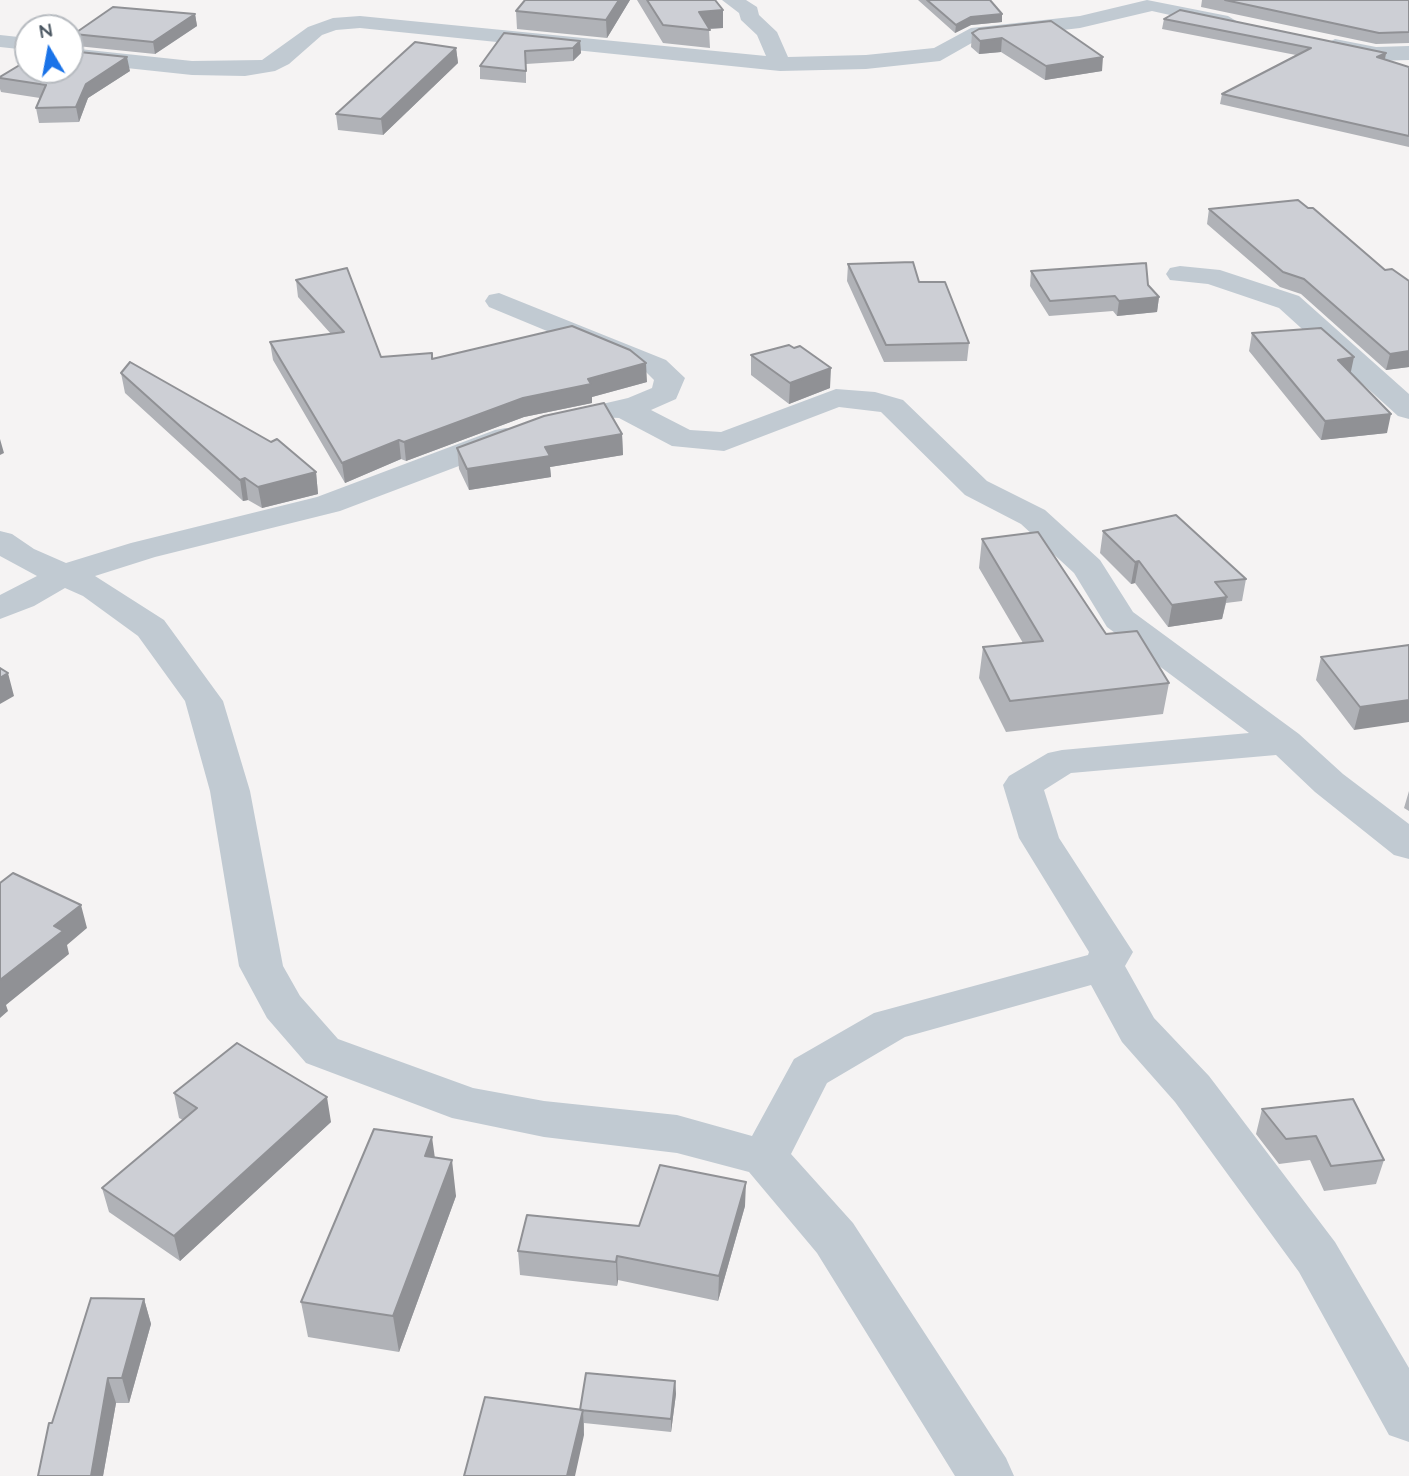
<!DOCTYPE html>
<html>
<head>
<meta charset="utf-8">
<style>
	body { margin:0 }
	#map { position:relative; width:1409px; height:1476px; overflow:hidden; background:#f5f3f3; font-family:Quicksand,sans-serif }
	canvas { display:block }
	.north { position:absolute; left:14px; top:14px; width:70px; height:70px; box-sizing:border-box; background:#fff; border:2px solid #b7bbc0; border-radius:50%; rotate:350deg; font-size:19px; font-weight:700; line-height:28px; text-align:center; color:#4a5661 }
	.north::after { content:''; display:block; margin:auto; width:24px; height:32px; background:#1a73e8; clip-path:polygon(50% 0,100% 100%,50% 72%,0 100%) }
</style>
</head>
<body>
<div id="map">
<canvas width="1409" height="1476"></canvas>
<div class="north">N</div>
</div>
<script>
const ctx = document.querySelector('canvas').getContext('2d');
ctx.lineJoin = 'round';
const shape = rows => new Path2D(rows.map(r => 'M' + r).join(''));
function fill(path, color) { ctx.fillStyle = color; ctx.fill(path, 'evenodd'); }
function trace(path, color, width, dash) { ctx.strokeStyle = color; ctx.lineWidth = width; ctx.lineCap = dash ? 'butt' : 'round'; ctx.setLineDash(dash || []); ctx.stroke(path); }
const street = shape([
	[722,0,746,0,757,7,759,15,777,32,788,57,866,55,934,48,971,28,1080,16,1147,0,1228,16,1238,22,1228,28,1152,11,1080,28,977,40,940,61,866,69,780,71,360,28,336,30,322,35,289,64,275,71,245,76,192,75,70,62,70,48,192,61,262,60,308,27,333,18,360,16,766,56,757,35,741,20,739,13,722,0],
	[0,35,28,38,28,50,0,47,0,35],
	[1335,39,1376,47,1409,46,1409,60,1376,61,1327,50,1324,45,1335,39],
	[1180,266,1220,270,1299,296,1409,394,1409,419,1398,416,1279,308,1208,284,1170,280,1166,274,1170,268,1180,266],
	[499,293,666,360,685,378,676,399,651,410,690,430,721,432,836,389,875,392,903,400,987,481,1045,510,1100,560,1133,612,1299,734,1343,774,1409,824,1409,859,1394,855,1315,792,1276,755,1071,773,1044,790,1059,838,1133,952,1125,966,1154,1018,1209,1076,1335,1242,1409,1368,1409,1442,1389,1435,1299,1272,1175,1102,1122,1042,1091,985,905,1037,827,1083,791,1154,853,1223,1006,1458,1014,1476,955,1476,817,1253,749,1172,677,1153,544,1137,452,1118,306,1063,267,1018,239,966,210,791,185,701,138,636,83,596,65,588,34,606,0,619,0,595,37,576,0,556,0,531,12,534,34,549,66,563,131,543,317,497,495,430,506,428,517,430,522,437,517,444,340,511,155,557,95,576,164,620,223,701,250,791,283,966,300,996,338,1039,473,1088,544,1101,677,1115,752,1136,794,1059,874,1013,1088,955,1089,952,1019,838,1003,785,1009,776,1048,753,1062,750,1249,733,1107,627,1074,573,1021,524,965,495,881,412,839,407,724,451,672,446,619,418,598,417,594,411,598,405,628,398,652,388,654,380,646,372,489,307,485,301,489,295,499,293]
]);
const wall = shape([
	[630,0,607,38,517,29,516,11],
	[637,0,715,0,723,10,723,28,709,29,710,48,663,43],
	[918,0,990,0,1002,22,971,25,955,33],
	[1202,0,1409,0,1409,43,1376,44,1201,7],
	[195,14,197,26,155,54,77,46,74,34],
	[1164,19,1386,53,1385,60,1409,67,1409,147,1220,104,1222,94,1296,55,1162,29],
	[979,29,1102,71,1045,80,1001,52,979,54,971,47,972,33],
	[504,33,580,41,581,53,573,61,526,64,526,83,480,79,480,66],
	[456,48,458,63,383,135,338,130,336,114],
	[130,71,88,98,79,122,39,123,36,108,40,98,1,92,0,89,0,77],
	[1209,209,1385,270,1409,281,1409,367,1386,370,1301,294,1280,287,1207,224],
	[848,264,919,282,969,343,967,361,884,362,847,281],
	[1031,271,1148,285,1159,297,1157,312,1117,316,1113,311,1049,316,1030,286],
	[296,280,381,357,432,359,647,382,592,397,592,403,524,417,406,461,401,459,345,483,273,360,270,342,331,334,298,297],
	[1252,333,1351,373,1387,433,1321,440,1249,351],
	[794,348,830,388,789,404,751,375,751,355],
	[121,373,316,472,318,494,262,508,248,500,243,501,125,393],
	[622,434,623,455,550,467,551,477,469,490,459,469,457,448],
	[1103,531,1246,579,1242,601,1226,603,1222,619,1168,627,1135,583,1131,584,1100,553],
	[982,539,1169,683,1163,714,1006,732,979,678,983,647,1023,643,979,568],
	[1409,645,1354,730,1316,680,1321,657],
	[1409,791,1409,811,1404,808],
	[174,1093,331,1122,180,1261,109,1212,102,1188,183,1120,179,1118],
	[1262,1109,1384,1160,1376,1184,1324,1191,1310,1160,1279,1164,1256,1134],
	[435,1158,456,1196,399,1352,308,1337,301,1302],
	[745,1206,718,1301,618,1280,617,1286,520,1275,518,1251],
	[144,1299,151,1324,129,1403,116,1403,103,1476,38,1476,52,1423],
	[675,1381,676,1394,671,1432,584,1423,584,1435,580,1410]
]);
const shadedWall = shape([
	[619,0,630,0,607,38,606,20],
	[723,10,723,28,703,29,699,12],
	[195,14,197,26,155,54,153,42],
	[1002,14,1002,22,971,25,955,33,956,25,971,17],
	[1002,38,1001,52,979,54,980,41],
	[580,41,581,53,573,61,573,48],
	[456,48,458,63,383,135,381,119],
	[1386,53,1384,63,1377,57],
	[127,57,130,71,88,98,79,122,76,107,86,84],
	[1103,57,1102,71,1045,80,1046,66],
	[1159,297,1157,312,1117,316,1119,301],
	[1409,351,1409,367,1386,370,1390,354],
	[1354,357,1350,376,1338,360],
	[646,363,647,382,592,397,592,403,524,417,406,461,404,442,523,398],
	[831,368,830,388,789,404,790,383],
	[1391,414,1387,433,1321,440,1325,421],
	[622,434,623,455,550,467,551,477,469,490,467,469,545,447],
	[0,439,4,453,0,455],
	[399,440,401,459,345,483,342,463],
	[316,472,318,494,262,508,258,487],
	[245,478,248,500,243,501,240,480],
	[1139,561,1135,583,1131,584,1135,562],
	[1227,597,1222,619,1168,627,1172,605],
	[8,673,14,696,0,704,0,678],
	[1409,700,1409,722,1354,730,1360,707],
	[81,905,87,928,67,945,69,954,6,1005,8,1011,0,1018,0,980,54,926],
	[327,1097,331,1122,180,1261,174,1236],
	[432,1137,437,1173,425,1156],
	[452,1160,456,1196,399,1352,393,1316],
	[746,1182,745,1206,718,1301,719,1276],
	[617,1256,618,1280,617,1286,616,1262],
	[144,1299,151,1324,129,1403,122,1378],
	[108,1378,116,1403,103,1476,91,1476],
	[675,1381,676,1394,671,1432,671,1419],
	[583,1410,584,1435,575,1476,567,1476]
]);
const building = shape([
	[525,0,619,0,606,20,516,11,525,0],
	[647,0,715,0,723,10,699,12,710,30,663,25,647,0],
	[927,0,990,0,1002,14,971,17,956,25,927,0],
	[1225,0,1409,0,1409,32,1379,33,1225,0],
	[113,7,195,14,153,42,74,34,113,7],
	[1180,10,1386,53,1377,57,1409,67,1409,136,1222,94,1311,48,1164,19,1180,10],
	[1051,21,1103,57,1046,66,1002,38,980,41,972,33,979,29,1051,21],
	[504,33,580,41,573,48,525,51,526,71,480,66,504,33],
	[415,42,456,48,381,119,336,114,415,42],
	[70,51,127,57,86,84,76,107,36,108,46,85,0,78,0,77,28,60,28,70,70,70,70,51],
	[1298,200,1308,208,1313,208,1385,270,1392,269,1409,281,1409,351,1390,354,1304,279,1283,272,1209,209,1298,200],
	[913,262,919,282,945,282,969,343,886,345,848,264,913,262],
	[1146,263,1148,285,1159,297,1119,301,1115,296,1050,301,1031,271,1146,263],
	[347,268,381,357,432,353,432,359,572,326,630,350,646,363,588,379,591,384,523,398,404,442,399,440,342,463,270,342,344,332,296,280,347,268],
	[1321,328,1354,357,1338,360,1391,414,1325,421,1252,333,1321,328],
	[789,345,794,348,800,346,831,368,790,383,751,355,789,345],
	[130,362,271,442,277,439,316,472,258,487,245,478,240,480,121,373,130,362],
	[604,403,622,434,545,447,550,456,467,469,457,448,544,416,604,403],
	[1176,515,1246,579,1215,582,1227,597,1172,605,1139,561,1135,562,1103,531,1176,515],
	[1038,532,1106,634,1137,631,1169,683,1010,701,983,647,1043,641,982,539,1038,532],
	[1409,645,1409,700,1360,707,1321,657,1409,645],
	[0,668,8,673,0,678,0,668],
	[13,873,81,905,54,926,63,931,0,980,0,883,13,873],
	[237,1043,327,1097,174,1236,102,1188,197,1108,174,1093,237,1043],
	[1353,1099,1384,1160,1331,1166,1316,1136,1286,1139,1262,1109,1353,1099],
	[374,1129,432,1137,425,1156,452,1160,393,1316,301,1302,374,1129],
	[660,1165,746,1182,719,1276,617,1256,616,1262,518,1251,527,1215,639,1226,660,1165],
	[91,1298,144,1299,122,1378,108,1378,91,1476,38,1476,49,1423,52,1423,91,1298],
	[586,1373,675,1381,671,1419,580,1410,586,1373],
	[485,1397,583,1410,567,1476,464,1476,485,1397]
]);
fill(street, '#c1cad2');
fill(wall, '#b0b2b7');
fill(shadedWall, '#909195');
fill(building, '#cdcfd5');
trace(building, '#909195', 2);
</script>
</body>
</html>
